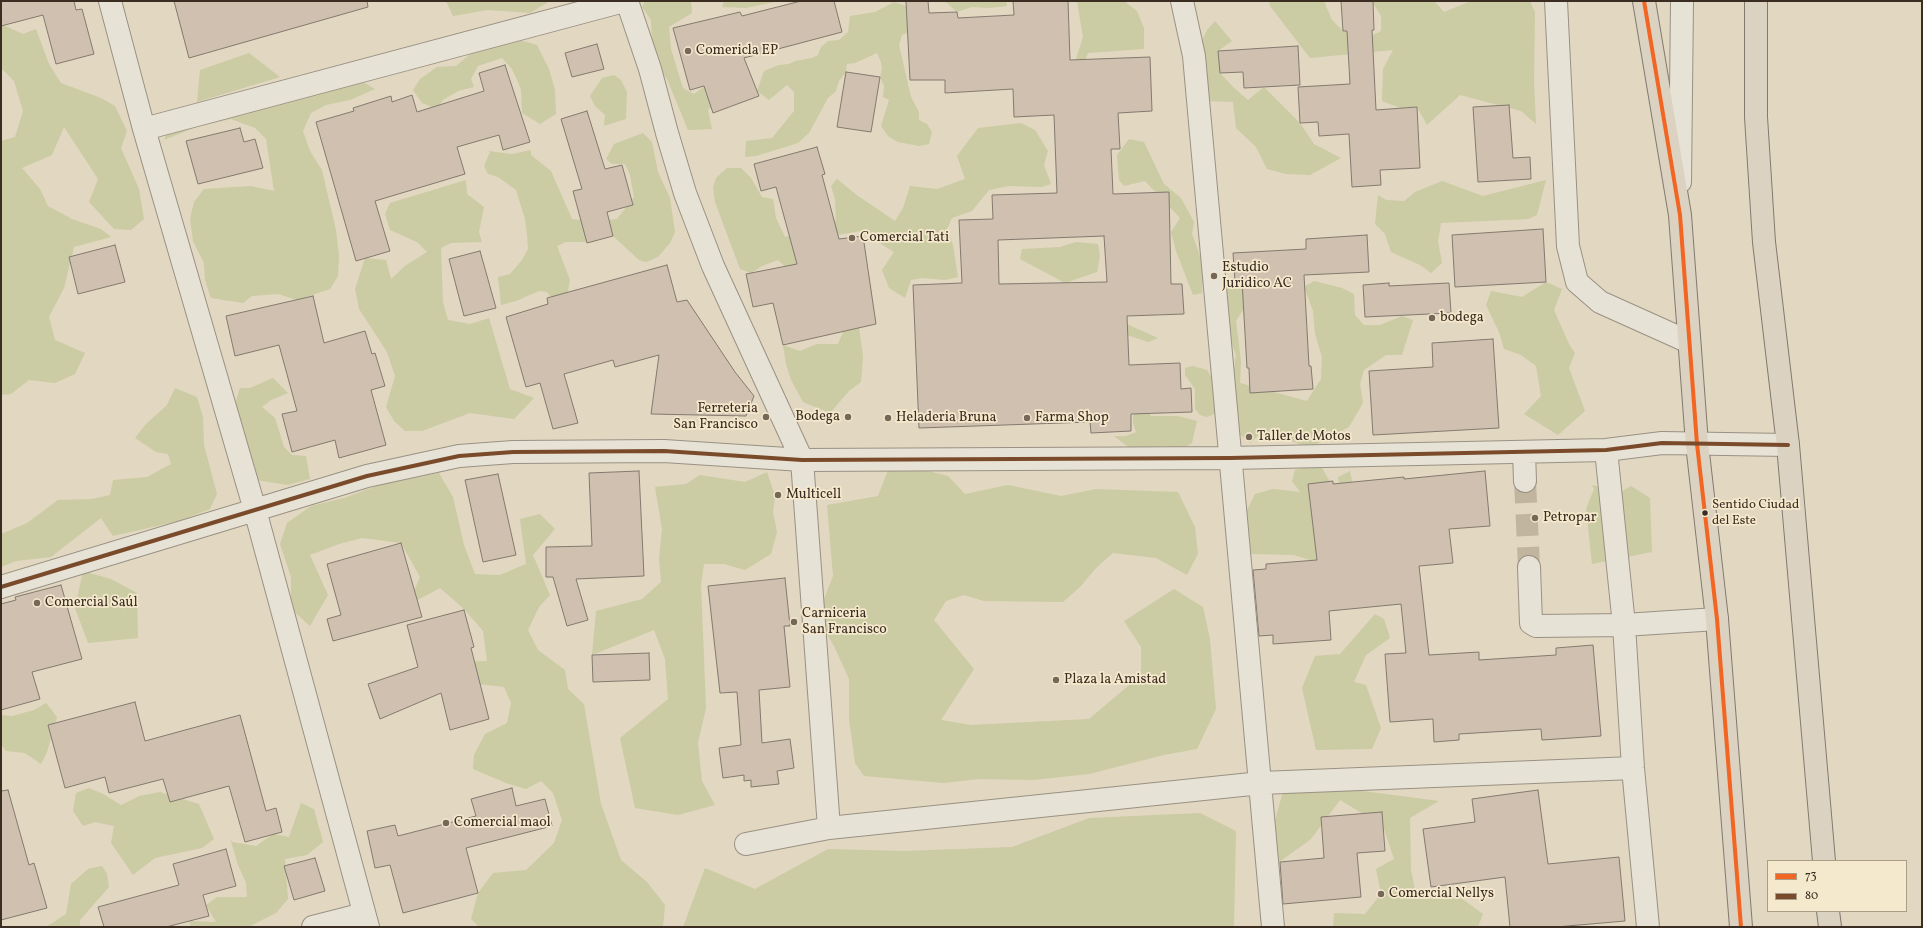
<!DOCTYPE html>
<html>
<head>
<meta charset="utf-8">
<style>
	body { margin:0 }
	#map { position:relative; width:1923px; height:928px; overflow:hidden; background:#e2d7c0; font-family:Vollkorn,serif }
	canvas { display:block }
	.frame { position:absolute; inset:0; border:2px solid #3c2d22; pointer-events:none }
	.legend { position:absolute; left:1767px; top:860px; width:140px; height:52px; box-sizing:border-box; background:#f5e9cd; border:1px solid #ab9e89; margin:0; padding:5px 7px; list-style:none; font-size:12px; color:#3c2d22 }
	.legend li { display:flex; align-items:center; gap:8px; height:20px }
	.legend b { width:20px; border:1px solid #ab9e89 }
</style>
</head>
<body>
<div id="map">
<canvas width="1923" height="928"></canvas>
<div class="frame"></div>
<ul class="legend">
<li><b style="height:5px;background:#f26522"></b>73</li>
<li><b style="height:5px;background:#7a4b2a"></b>80</li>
</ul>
</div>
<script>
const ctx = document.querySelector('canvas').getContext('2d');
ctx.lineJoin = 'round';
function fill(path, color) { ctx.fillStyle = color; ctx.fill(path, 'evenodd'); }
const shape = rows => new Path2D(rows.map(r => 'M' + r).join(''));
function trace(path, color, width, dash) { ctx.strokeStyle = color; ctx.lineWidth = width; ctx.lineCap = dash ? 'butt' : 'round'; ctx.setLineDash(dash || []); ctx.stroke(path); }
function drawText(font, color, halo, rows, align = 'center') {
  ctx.font = font + ' Vollkorn,serif'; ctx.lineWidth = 3.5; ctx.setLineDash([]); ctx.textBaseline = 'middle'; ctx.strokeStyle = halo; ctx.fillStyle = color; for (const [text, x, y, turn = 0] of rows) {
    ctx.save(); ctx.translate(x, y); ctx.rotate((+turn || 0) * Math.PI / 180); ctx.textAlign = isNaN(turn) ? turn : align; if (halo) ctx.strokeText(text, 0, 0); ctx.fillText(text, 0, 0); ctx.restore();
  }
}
const green = shape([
	[446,1,550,1,530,13,488,10,453,16],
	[645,1,691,1,692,13,669,27,671,49,683,88,694,94,708,84,715,104,708,110,712,129,688,130,667,79,657,66,652,44,651,20,642,7],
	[724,1,779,1,746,8,722,7],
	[942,1,1006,1,1007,6,990,8,972,7,957,12,947,3],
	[1077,1,1124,1,1137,11,1144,28,1144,49,1088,53,1081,70,1076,59,1083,37],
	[1269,1,1324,1,1332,20,1343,31,1367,38,1381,31,1381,16,1373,3,1374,1,1434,1,1444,12,1471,1,1530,1,1535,12,1534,82,1536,124,1521,111,1460,95,1427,125,1417,107,1400,108,1382,101,1383,69,1393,50,1310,58,1270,6],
	[894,2,913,8,917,29,902,35,899,45,911,97,919,112,919,120,927,124,932,132,929,144,919,146,898,142,888,136,881,126,889,100,883,97,884,86,880,77,882,69,881,62,877,53,855,63,847,64,846,72,839,81,836,91,828,98,809,133,798,143,756,156,745,157,746,141,772,138,794,111,794,92,787,85,769,100,757,91,764,71,779,65,789,64,795,61,812,58,818,55,821,47,828,41,839,40,848,32,850,16,875,12],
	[1215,21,1232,41,1218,51,1220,73,1234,88,1248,100,1264,87,1300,123,1314,144,1341,158,1310,175,1286,174,1267,169,1256,147,1236,128,1233,102,1209,101,1194,56,1207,30],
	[1,24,23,34,36,29,49,64,61,83,101,98,115,106,127,131,121,148,139,189,144,219,131,230,114,229,89,202,98,179,64,127,52,155,22,168,40,189,48,206,72,219,101,229,111,237,74,247,64,288,49,317,55,340,85,353,75,374,55,383,29,380,11,394,1,395,1,141,15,137,23,111,14,81,1,68],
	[516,39,537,45,549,69,555,90,556,114,540,124,522,113,521,90,518,82,512,69,502,58,478,66,471,79,474,87,458,91,443,100,437,109,422,103,413,90,420,79,437,67,456,66,481,45],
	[249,53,280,77,197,102,200,70],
	[614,75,621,80,627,92,626,119,604,126,605,115,595,106,590,96,602,78],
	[358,79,375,89,350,100,326,105,311,113,303,131,310,151,322,170,336,230,339,255,338,276,330,289,297,300,278,294,252,296,243,303,211,298,205,280,204,263,193,241,190,219,194,202,204,189,251,186,274,191,266,139,255,128,231,119,196,127,164,140,171,125],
	[1021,123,1035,130,1048,151,1044,165,1051,184,1042,187,1009,186,989,190,972,211,952,218,947,229,953,245,958,277,945,280,922,278,911,280,905,298,889,288,882,270,894,252,861,231,831,236,825,226,836,221,835,199,831,186,837,179,858,196,895,221,903,208,910,186,937,189,965,179,957,156,978,128],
	[643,133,652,142,658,172,670,198,675,232,670,243,658,257,646,262,639,260,613,236,589,242,566,242,557,246,570,280,565,308,556,304,547,292,539,291,516,301,501,305,498,277,510,274,522,260,528,249,527,234,525,219,516,190,498,177,488,174,484,166,490,152,488,151,512,154,531,150,531,155,551,171,572,219,593,221,617,219,634,197,630,175,625,164,612,164,606,159,614,144],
	[1129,139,1144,142,1164,184,1181,198,1194,222,1192,234,1203,264,1202,293,1193,295,1176,251,1171,232,1180,218,1145,181,1124,186,1119,180,1117,155],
	[727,168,741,168,751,178,762,197,773,199,776,218,785,237,805,232,813,264,787,268,778,260,762,266,751,273,740,269,715,202,713,187,716,178],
	[466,180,467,194,484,207,479,232,482,242,451,243,441,248,443,302,448,320,470,324,489,318,510,389,534,398,514,419,470,413,422,431,405,431,394,421,386,407,395,376,387,352,359,309,355,289,365,258,386,260,391,279,405,266,427,252,417,242,390,230,385,214,390,203],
	[1546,180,1537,215,1528,219,1441,223,1438,241,1442,263,1431,273,1420,265,1391,252,1385,234,1375,224,1378,195,1386,200,1404,201,1415,192,1442,181,1483,196],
	[1076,242,1098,244,1100,256,1097,272,1065,283,1020,259,1022,249,1060,247],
	[1314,281,1342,288,1354,294,1355,315,1364,325,1380,325,1402,316,1413,320,1402,355,1386,355,1364,370,1360,384,1363,403,1349,427,1336,434,1309,448,1292,441,1278,441,1263,431,1250,443,1237,432,1230,397,1236,355,1225,325,1223,300,1227,282,1248,287,1262,317,1243,310,1236,321,1241,362,1240,383,1307,401,1321,379,1322,357,1315,334,1313,311,1304,287],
	[1546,282,1562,289,1554,310,1569,344,1575,353,1569,368,1585,411,1558,435,1524,414,1541,396,1536,366,1521,355,1504,349,1499,332,1486,305,1491,291,1522,297],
	[1111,309,1129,325,1158,338,1148,342,1121,333],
	[845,327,859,327,863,357,861,382,849,391,830,413,803,402,791,380,786,364,783,345,800,351,817,344,838,344],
	[1193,366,1207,370,1214,381,1217,413,1207,417,1200,415,1195,409,1195,389,1185,375,1185,368],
	[273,378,288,393,271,400,262,407,275,418,284,447,292,455,306,456,310,479,288,485,250,479,252,464,246,440,235,404,240,388,250,388],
	[175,388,197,397,203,417,204,445,217,494,210,509,179,521,113,536,101,518,51,557,16,561,1,567,1,534,27,523,58,500,92,499,110,495,113,480,147,477,171,464,168,454,156,452,135,438,146,424,167,405],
	[1146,408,1151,416,1177,416,1197,421,1192,443,1180,450,1164,446,1143,449,1128,447,1114,436,1126,436,1136,432,1133,423,1133,412],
	[1319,463,1342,502,1338,477,1350,471,1365,541,1346,561,1313,561,1294,555,1251,554,1245,514,1255,494,1273,489,1300,492,1292,481,1295,470],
	[890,465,916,468,948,476,965,494,1008,485,1061,496,1096,489,1178,492,1195,527,1198,554,1187,575,1156,558,1113,553,1096,568,1080,587,1063,602,984,601,964,595,946,601,934,620,974,669,941,720,971,725,1089,719,1141,675,1141,647,1124,621,1174,589,1203,607,1210,639,1216,709,1197,749,1164,755,1089,774,1033,780,979,779,944,783,864,776,855,763,849,719,849,679,834,646,817,617,833,576,827,505,878,496],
	[767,472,775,496,773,512,777,532,771,554,745,570,724,564,704,564,701,585,706,708,698,743,702,781,715,805,678,815,635,808,620,738,668,699,665,659,654,630,592,655,596,611,642,599,661,582,659,559,662,529,655,487,686,484,700,475,745,482],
	[439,473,453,497,464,545,475,574,500,575,526,564,520,519,540,514,555,529,533,555,550,595,539,607,528,630,538,650,565,670,568,689,584,704,601,804,621,860,647,882,665,905,663,927,479,927,471,919,478,893,493,873,526,870,554,843,562,820,553,793,541,781,526,789,506,783,473,769,474,755,485,734,507,723,511,703,504,687,469,683,453,662,487,661,483,631,464,609,440,588,412,603,403,617,420,577,401,543,362,538,339,544,310,555,328,595,310,626,291,609,291,577,280,544,287,523,311,506,344,498,379,485],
	[1592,485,1620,492,1631,486,1650,498,1652,552,1592,564,1586,509,1594,489],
	[83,571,111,579,137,593,138,638,88,643,75,608],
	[1375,614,1384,619,1390,638,1366,655,1354,682,1366,685,1381,728,1372,749,1316,750,1302,688,1315,656,1340,654],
	[46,703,57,717,47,752,41,764,25,753,6,751,1,744,1,715,12,716,34,710],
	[1286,781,1439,801,1410,818,1411,870,1417,899,1461,898,1483,914,1478,927,1333,927,1334,913,1365,914,1381,894,1376,869,1394,859,1383,826,1340,800,1311,839,1278,863,1275,820],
	[89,788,103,794,121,805,139,796,160,792,199,804,214,839,202,848,155,858,133,875,111,843,114,826,95,822,83,826,73,811,76,793],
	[301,803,314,809,323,842,307,855,285,859,288,899,276,913,248,927,191,927,189,921,216,922,206,905,217,897,247,897,246,883,238,865,230,838,232,842,256,846,273,834,289,837],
	[1200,813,1236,831,1234,927,683,927,705,868,755,889,828,849,904,851,1012,847,1089,818],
	[102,866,107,874,109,887,80,920,80,927,46,927,66,914,71,884,88,869]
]);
const building = shape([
	[1,1,74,1,76,10,82,9,94,54,56,64,43,15,1,26,1,1],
	[174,1,367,1,368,7,189,58,174,1],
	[801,1,834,1,842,32,744,58,759,96,713,113,704,86,690,90,673,28,740,12,742,16,801,1],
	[906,1,928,1,929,13,957,12,958,18,1014,15,1013,1,1068,1,1070,60,1150,57,1152,111,1118,113,1120,149,1111,149,1113,194,1169,192,1171,284,1182,284,1184,314,1127,316,1129,365,1180,363,1181,389,1191,388,1192,412,1131,414,1131,431,1091,433,1090,422,919,428,913,285,962,283,959,220,993,219,992,195,1057,193,1054,115,1014,117,1013,89,945,93,945,80,910,80,906,1],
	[1104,236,1107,282,999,284,998,240,1104,236],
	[1341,1,1373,1,1374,30,1372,30,1376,110,1417,107,1420,168,1380,170,1381,185,1352,187,1349,134,1319,136,1318,122,1300,123,1298,87,1350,84,1347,31,1343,31,1341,1],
	[597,44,604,69,572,77,565,53,597,44],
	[1298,46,1300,85,1244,88,1243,72,1220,73,1218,51,1298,46],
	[505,65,530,142,503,150,499,135,457,147,465,174,375,201,390,251,356,261,316,122,354,111,353,108,391,96,392,102,412,95,417,112,484,91,479,73,505,65],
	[846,72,880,77,871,132,837,127,846,72],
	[1509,105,1513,158,1530,157,1531,179,1478,182,1473,107,1509,105],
	[587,111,605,169,622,165,633,205,607,212,613,236,587,243,573,191,582,189,561,119,587,111],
	[240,128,244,142,255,139,263,168,198,184,186,141,240,128],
	[817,147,825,174,822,175,839,239,863,236,876,324,783,345,773,303,753,307,746,274,797,264,776,187,761,191,754,164,817,147],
	[1543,229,1546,282,1455,287,1452,235,1543,229],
	[1367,235,1369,272,1304,275,1309,366,1311,366,1313,389,1250,393,1249,368,1247,368,1242,281,1235,282,1233,253,1306,249,1306,239,1367,235],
	[115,245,125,282,78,294,69,257,115,245],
	[480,251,496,308,464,316,449,259,480,251],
	[667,265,677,302,687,300,735,372,754,396,746,416,651,414,659,355,615,367,613,360,564,374,578,423,553,429,540,383,526,387,506,317,548,304,547,298,667,265],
	[1389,283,1389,286,1449,283,1451,313,1365,317,1363,285,1389,283],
	[313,296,324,343,365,331,372,354,375,353,385,386,371,390,386,445,339,458,335,440,292,452,282,414,297,411,279,345,235,356,226,316,313,296],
	[1493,339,1499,428,1373,435,1369,371,1433,367,1432,343,1493,339],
	[639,471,644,576,576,579,588,620,567,626,553,577,546,577,546,547,592,546,589,473,639,471],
	[1485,471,1490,526,1449,529,1453,563,1419,566,1429,655,1479,652,1479,660,1556,655,1556,648,1593,645,1601,736,1542,740,1541,729,1459,734,1459,740,1434,742,1433,719,1390,722,1385,654,1406,653,1401,604,1329,611,1331,640,1273,644,1273,635,1259,636,1253,570,1266,569,1266,564,1317,560,1308,484,1333,481,1333,484,1404,477,1404,479,1485,471],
	[498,474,516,555,483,562,465,480,498,474],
	[401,543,422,617,333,641,327,619,341,615,327,564,401,543],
	[785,578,790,626,784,626,790,687,759,690,762,743,790,739,794,768,777,771,779,784,751,787,751,780,744,781,744,775,723,778,719,748,741,745,737,692,720,693,708,586,785,578],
	[61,585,82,659,32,672,40,699,1,710,1,604,16,600,15,597,61,585],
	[464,610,474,647,471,648,489,719,450,730,441,693,380,719,368,684,418,667,407,625,464,610],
	[649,653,650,680,593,682,592,655,649,653],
	[135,702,145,741,240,715,266,811,276,808,282,832,245,842,229,786,170,802,163,779,109,793,105,777,65,788,48,725,135,702],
	[512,788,516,806,545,799,552,826,466,848,478,893,403,913,390,865,375,868,367,831,395,825,398,836,476,816,471,799,512,788],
	[8,790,29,865,34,863,47,908,1,920,1,791,8,790],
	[1538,790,1548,864,1619,857,1625,921,1556,927,1510,927,1505,877,1431,887,1423,829,1475,822,1472,799,1538,790],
	[1382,812,1385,851,1357,853,1361,897,1283,904,1280,862,1324,858,1321,817,1382,812],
	[226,849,236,886,203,895,209,916,166,927,104,927,98,907,179,885,173,864,226,849],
	[315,858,325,891,294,900,284,866,315,858]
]);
const minorTunnel = shape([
	[1525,481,1529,567]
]);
const minor = shape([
	[110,1,144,129,255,510,368,927],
	[627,1,650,69,667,133,685,193,713,266,802,460,829,828],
	[1182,1,1194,56,1273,927],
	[1556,1,1568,246,1577,282,1600,302,1689,342],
	[144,129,624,1],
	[1680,182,1682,1],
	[1606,450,1624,625,1633,768,1648,927],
	[1524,452,1525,481],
	[1529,567,1531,623,1536,626,1624,625,1717,619],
	[1,587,367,476,459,456,513,452,664,451,802,460,1230,458,1606,450,1662,443,1788,445],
	[746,844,829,828,1261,783,1633,768],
	[313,927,364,914]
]);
const highway = shape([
	[1644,1,1680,215,1697,444,1717,619,1741,927],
	[1756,1,1756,117,1764,242,1788,445,1824,861],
	[1828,911,1830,927]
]);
const bus1 = shape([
	[1644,1,1680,215,1697,444,1717,619,1741,927]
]);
const bus2 = shape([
	[1,587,367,476,459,456,513,452,664,451,802,460,1230,458,1606,450,1662,443,1788,445]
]);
const markers = [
	[688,51,4,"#766859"],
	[852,238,4,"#766859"],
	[1214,276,4,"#766859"],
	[1432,318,4,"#766859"],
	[766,417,4,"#766859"],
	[848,417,4,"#766859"],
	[888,418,4,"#766859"],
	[1027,418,4,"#766859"],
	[1249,437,4,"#766859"],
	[778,495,4,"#766859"],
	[1705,513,3.5,"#3c2d22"],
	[1535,518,4,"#766859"],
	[37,603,4,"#766859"],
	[794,622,4,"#766859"],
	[1056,680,4,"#766859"],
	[446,823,4,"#766859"],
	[1381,894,4,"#766859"]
];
const busNames = [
	["Sentido Ciudad",1712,506],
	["del Este",1712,522]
];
const poiNames = [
	["Comericla EP",696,51],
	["Comercial Tati",860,238],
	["Estudio",1222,268],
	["Juridico AC",1222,284],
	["bodega",1440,318],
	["Ferreteria",758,409,"right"],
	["San Francisco",758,425,"right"],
	["Bodega",840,417,"right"],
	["Heladeria Bruna",896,418],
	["Farma Shop",1035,418],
	["Taller de Motos",1257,437],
	["Multicell",786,495],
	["Petropar",1543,518],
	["Comercial Saúl",45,603],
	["Carniceria",802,614],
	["San Francisco",802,630],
	["Plaza la Amistad",1064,680],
	["Comercial maol",454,823],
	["Comercial Nellys",1389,894]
];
fill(green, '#cbcba4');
fill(building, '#d0c0b0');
trace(building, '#827a6e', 1);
trace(minorTunnel, '#c1b5a0', 22, [22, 11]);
trace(minor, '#999183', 24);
trace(highway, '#827a6e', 24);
trace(minor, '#e7e2d6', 22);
trace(highway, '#dbd2c1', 22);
trace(bus1, '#f26522', 4);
trace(bus2, '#7a4b2a', 4);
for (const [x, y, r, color] of markers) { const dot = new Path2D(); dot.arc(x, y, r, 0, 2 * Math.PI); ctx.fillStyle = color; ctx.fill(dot); trace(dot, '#f5e9cd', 1.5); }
drawText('13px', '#3c2d22', '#f5e9cd', busNames, 'left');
drawText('14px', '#3c2d22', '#f5e9cd', poiNames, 'left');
</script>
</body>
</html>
